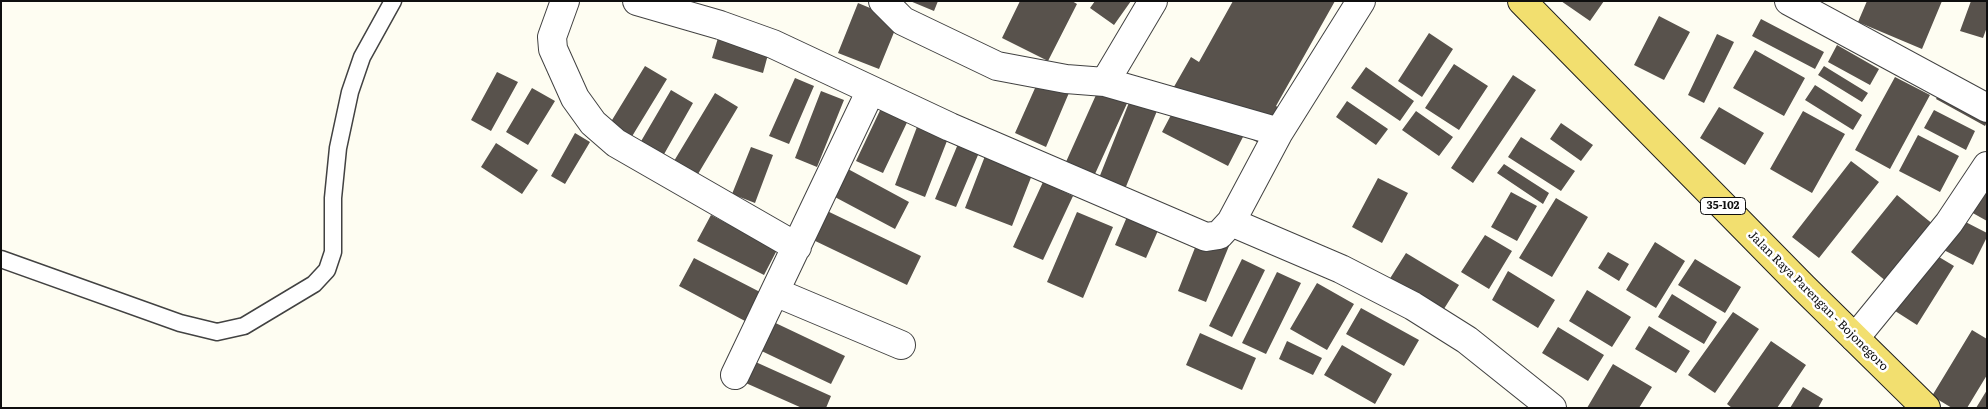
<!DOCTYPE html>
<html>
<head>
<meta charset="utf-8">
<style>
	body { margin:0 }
	#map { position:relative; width:1988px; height:409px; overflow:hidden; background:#fefdf2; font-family:Literata,serif }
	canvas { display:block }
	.frame { position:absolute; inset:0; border:2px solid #0f0f0f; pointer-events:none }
</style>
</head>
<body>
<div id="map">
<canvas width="1988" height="409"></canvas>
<div class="frame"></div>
</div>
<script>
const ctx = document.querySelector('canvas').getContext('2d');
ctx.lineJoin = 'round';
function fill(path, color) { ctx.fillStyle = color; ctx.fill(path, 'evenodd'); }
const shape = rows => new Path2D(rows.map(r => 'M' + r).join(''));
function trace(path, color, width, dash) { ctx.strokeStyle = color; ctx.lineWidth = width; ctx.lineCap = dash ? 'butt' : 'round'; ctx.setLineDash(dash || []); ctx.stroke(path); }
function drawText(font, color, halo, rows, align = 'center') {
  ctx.font = font + ' Literata,serif'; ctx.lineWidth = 5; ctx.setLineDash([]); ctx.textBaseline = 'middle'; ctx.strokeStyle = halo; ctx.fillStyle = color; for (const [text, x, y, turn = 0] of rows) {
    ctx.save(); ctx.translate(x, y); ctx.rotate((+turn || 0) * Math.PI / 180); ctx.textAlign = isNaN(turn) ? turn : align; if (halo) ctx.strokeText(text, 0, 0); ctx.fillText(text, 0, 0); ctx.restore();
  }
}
const building = shape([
	[910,1,938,1,934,11],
	[1020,1,1072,1,1077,4,1048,61,1002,38],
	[1095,1,1131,1,1114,25,1090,8],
	[1233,1,1335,1,1276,106,1284,111,1264,146,1244,135,1228,166,1162,132,1180,98,1171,92,1191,57,1199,62],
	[1561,1,1604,1,1590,21],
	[1867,1,1942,1,1922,49,1858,22],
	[1971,1,1987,1,1987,27,1983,38,1960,31],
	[858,3,899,20,879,69,838,53],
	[1659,16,1690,32,1664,80,1634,65],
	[1761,19,1824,52,1815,69,1752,36],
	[723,21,773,36,763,73,712,58],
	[1429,33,1453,49,1422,97,1398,81],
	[1717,34,1734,42,1704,103,1688,95],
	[1837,45,1879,69,1870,85,1828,62],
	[1755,50,1805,78,1784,116,1733,88],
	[1454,64,1488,86,1459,130,1425,108],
	[645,66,667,79,631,138,609,125],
	[1824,66,1868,93,1862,102,1818,75],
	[1366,67,1414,101,1400,121,1351,88],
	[1044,68,1074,81,1046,147,1015,133],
	[497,72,518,82,491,131,471,120],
	[1513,75,1536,90,1473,183,1451,168],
	[1895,77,1930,95,1890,169,1855,150],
	[795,78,814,86,789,144,769,136],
	[1815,85,1862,115,1853,130,1805,100],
	[1100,86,1129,99,1090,185,1061,173],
	[1944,86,1987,110,1987,122,1985,126,1936,99],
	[532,88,555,101,528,145,506,132],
	[671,90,693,103,663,156,640,143],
	[821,91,844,100,817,167,795,158],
	[715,93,738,107,695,179,671,166],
	[1132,95,1159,106,1125,189,1099,178],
	[1347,101,1388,129,1376,145,1336,117],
	[884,102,911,114,883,173,856,161],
	[1719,107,1764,133,1745,165,1700,138],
	[1934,110,1975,131,1966,150,1924,128],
	[923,111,954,123,925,197,895,185],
	[1416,111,1453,137,1439,156,1402,130],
	[1803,111,1845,134,1812,193,1770,169],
	[968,120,989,129,956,207,935,199],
	[1561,123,1593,145,1581,161,1550,139],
	[575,133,590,142,565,184,551,176],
	[1918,135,1959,156,1940,192,1899,171],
	[1521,137,1575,171,1561,191,1508,157],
	[496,143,538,170,522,194,481,167],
	[751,147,773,155,755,203,732,194],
	[985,156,1032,175,1012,226,965,208],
	[1851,161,1879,182,1819,258,1792,237],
	[1987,161,1987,221,1962,207],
	[1504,164,1549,193,1543,204,1497,173],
	[848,169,909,202,895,229,833,196],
	[1378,178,1408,193,1382,243,1352,227],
	[1043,182,1073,196,1043,260,1013,247],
	[1511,192,1537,206,1517,241,1491,227],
	[1897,195,1934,225,1887,282,1851,252],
	[1556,198,1588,217,1552,277,1519,258],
	[823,209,921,256,907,285,809,238],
	[1077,212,1113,227,1083,298,1047,282],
	[1129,212,1160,226,1146,258,1115,245],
	[1950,214,1987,233,1987,237,1973,265,1934,245],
	[711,215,777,250,764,275,697,241],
	[1200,235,1229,246,1206,302,1178,291],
	[1485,235,1512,251,1489,289,1461,272],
	[1655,242,1685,261,1656,308,1626,290],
	[1929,251,1954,266,1917,325,1892,309],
	[1608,252,1629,264,1619,281,1598,268],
	[1406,253,1459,285,1442,312,1389,280],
	[694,258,760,292,745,321,679,286],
	[1242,259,1265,270,1232,337,1209,326],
	[1695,259,1741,287,1725,313,1678,285],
	[1508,271,1555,300,1538,328,1492,300],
	[1277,272,1301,283,1266,354,1242,343],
	[1317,283,1354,304,1327,350,1290,329],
	[1587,290,1631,317,1612,347,1569,321],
	[1672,294,1717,322,1704,344,1658,317],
	[1361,308,1419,340,1404,366,1346,334],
	[1733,312,1759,329,1715,393,1688,375],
	[765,318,845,356,831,384,751,346],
	[1649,326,1690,351,1676,373,1635,349],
	[1558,327,1604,355,1588,381,1542,353],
	[1972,330,1987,339,1987,375,1967,408,1952,408,1932,396],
	[1200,333,1256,358,1242,390,1186,365],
	[1287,341,1322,358,1313,375,1279,359],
	[1771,341,1806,365,1777,408,1732,408,1727,404],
	[1342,345,1392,374,1375,404,1324,375],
	[749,359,831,396,826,408,802,408,739,380],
	[1613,364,1652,387,1639,408,1587,408],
	[1803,387,1823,399,1818,408,1790,408],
	[1987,390,1987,408,1976,408]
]);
const service = shape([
	[1,259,180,323,217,332,244,326,314,284,327,270,333,252,333,198,338,148,350,92,362,57,393,1]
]);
const minor = shape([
	[565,1,552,37,553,49,575,98,593,123,616,143,797,247],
	[637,1,720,25,773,44,950,127,1206,237,1219,235,1231,222],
	[883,1,903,21,997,66,1066,79,1105,82,1279,132],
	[1361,1,1279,132,1231,222,1341,269,1413,306,1467,340,1552,408],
	[1789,1,1987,108],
	[1105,82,1153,1],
	[775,292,901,345],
	[1855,338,1949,223,1987,166],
	[735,375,871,90]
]);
const primary = shape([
	[1522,1,1803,287,1926,408]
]);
const shields = [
	[1723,206,45]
];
const shieldNames = [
	["35-102",1723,206]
];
const streetNames = [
	["Jalan Raya Parengan - Bojonegoro",1818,301,45]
];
fill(building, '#58524c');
trace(service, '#424242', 19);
trace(minor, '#424242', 30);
trace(primary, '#202020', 30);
trace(service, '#fff', 16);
trace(minor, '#fff', 28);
trace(primary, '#f2df6f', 28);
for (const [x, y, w] of shields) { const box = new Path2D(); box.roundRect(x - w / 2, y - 8.5, w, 17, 4); ctx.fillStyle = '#fff'; ctx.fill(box); trace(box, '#0f0f0f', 1); }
drawText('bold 11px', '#0f0f0f', null, shieldNames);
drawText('12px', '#0f0f0f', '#fff', streetNames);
</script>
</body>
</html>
